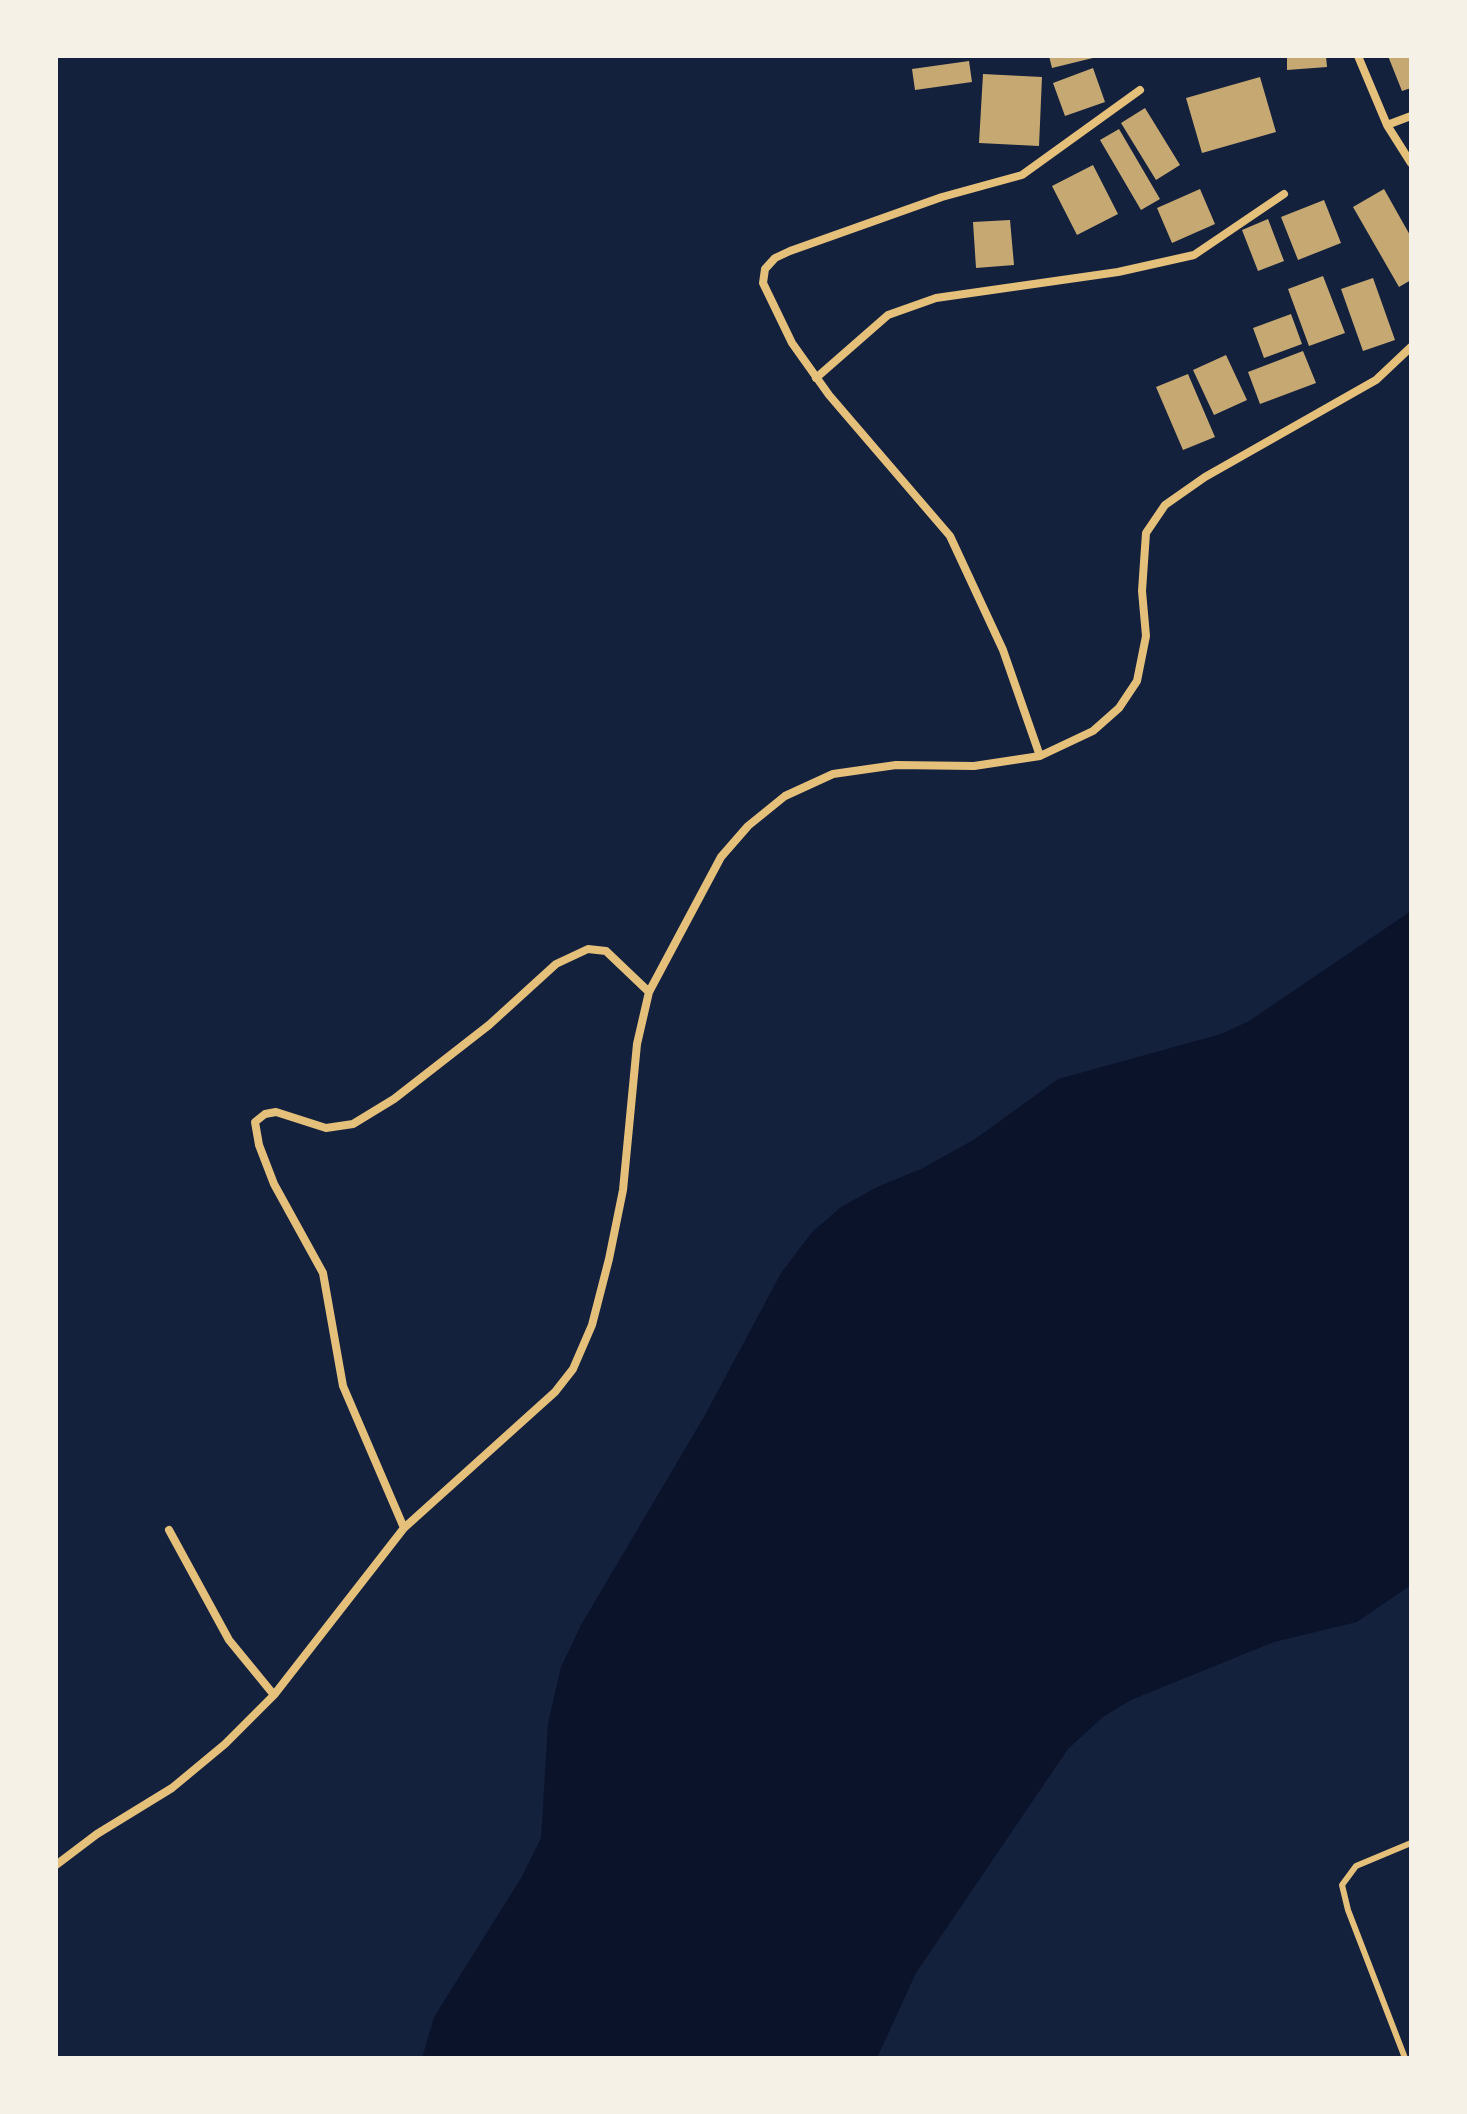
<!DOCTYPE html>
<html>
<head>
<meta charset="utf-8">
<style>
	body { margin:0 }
	#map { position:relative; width:1467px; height:2114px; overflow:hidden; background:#14213d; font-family:Figtree,sans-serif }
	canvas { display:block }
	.frame { position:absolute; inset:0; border:58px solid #f6f1e7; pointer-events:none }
</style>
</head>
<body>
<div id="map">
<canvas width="1467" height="2114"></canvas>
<div class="frame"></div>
</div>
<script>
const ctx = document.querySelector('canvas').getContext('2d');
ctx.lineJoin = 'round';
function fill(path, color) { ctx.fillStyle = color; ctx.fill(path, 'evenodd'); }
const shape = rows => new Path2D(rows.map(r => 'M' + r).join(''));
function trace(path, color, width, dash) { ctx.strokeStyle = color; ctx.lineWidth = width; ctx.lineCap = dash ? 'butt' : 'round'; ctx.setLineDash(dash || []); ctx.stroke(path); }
const water = shape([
	[1411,911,1411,1585,1357,1622,1274,1642,1131,1700,1103,1717,1068,1749,916,1973,877,2058,422,2058,434,2017,521,1878,541,1838,548,1723,561,1667,581,1625,705,1415,781,1273,812,1232,841,1207,877,1187,921,1169,975,1139,1058,1079,1221,1034,1249,1021]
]);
const building = shape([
	[1049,56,1096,56,1097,57,1052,68],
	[1287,56,1326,56,1327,67,1287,70],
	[1388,56,1411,56,1411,88,1402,91],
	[969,61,972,82,915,90,912,69],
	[1093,68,1105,102,1065,116,1053,83],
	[983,74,1042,77,1039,146,979,143],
	[1260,77,1276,132,1202,153,1186,98],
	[1145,108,1180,165,1156,180,1121,123],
	[1119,129,1160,199,1141,210,1100,140],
	[1093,165,1118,214,1077,235,1052,186],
	[1200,189,1215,224,1172,243,1157,208],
	[1384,189,1411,237,1411,280,1399,287,1353,207],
	[1324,200,1341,243,1298,260,1281,217],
	[1268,219,1284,261,1258,271,1242,230],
	[1010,220,1014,265,976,268,973,222],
	[1323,276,1345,333,1309,346,1288,289],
	[1373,278,1395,340,1363,351,1341,289],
	[1291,314,1302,344,1264,358,1253,328],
	[1303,351,1316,383,1260,404,1248,372],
	[1226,355,1247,400,1214,415,1193,370],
	[1188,374,1215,437,1183,450,1156,387]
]);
const service = shape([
	[1405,2058,1348,1910,1342,1885,1356,1866,1411,1843]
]);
const minor = shape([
	[1358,56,1387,125,1411,163],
	[1387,125,1411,116],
	[816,378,888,315,936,298,1118,272,1194,255,1284,194],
	[1040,756,1003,650,950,536,829,395,792,343,763,283,765,269,775,258,790,251,942,197,1022,175,1140,90],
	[404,1528,343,1386,323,1273,274,1184,259,1145,255,1122,265,1114,276,1112,326,1128,353,1124,394,1099,489,1025,556,964,588,949,606,951,649,992],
	[169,1530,229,1640,274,1695],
	[56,1865,97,1834,172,1788,225,1744,274,1695,404,1528,555,1392,573,1369,592,1325,609,1259,623,1190,637,1044,649,992,721,857,748,826,785,796,833,774,896,765,974,766,1040,756,1093,731,1119,708,1137,681,1146,636,1142,591,1146,533,1165,505,1205,477,1376,380,1411,347]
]);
fill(water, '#0b132b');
fill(building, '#c6a872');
trace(service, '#e5c07b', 6);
trace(minor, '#e5c07b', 8);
</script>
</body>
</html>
